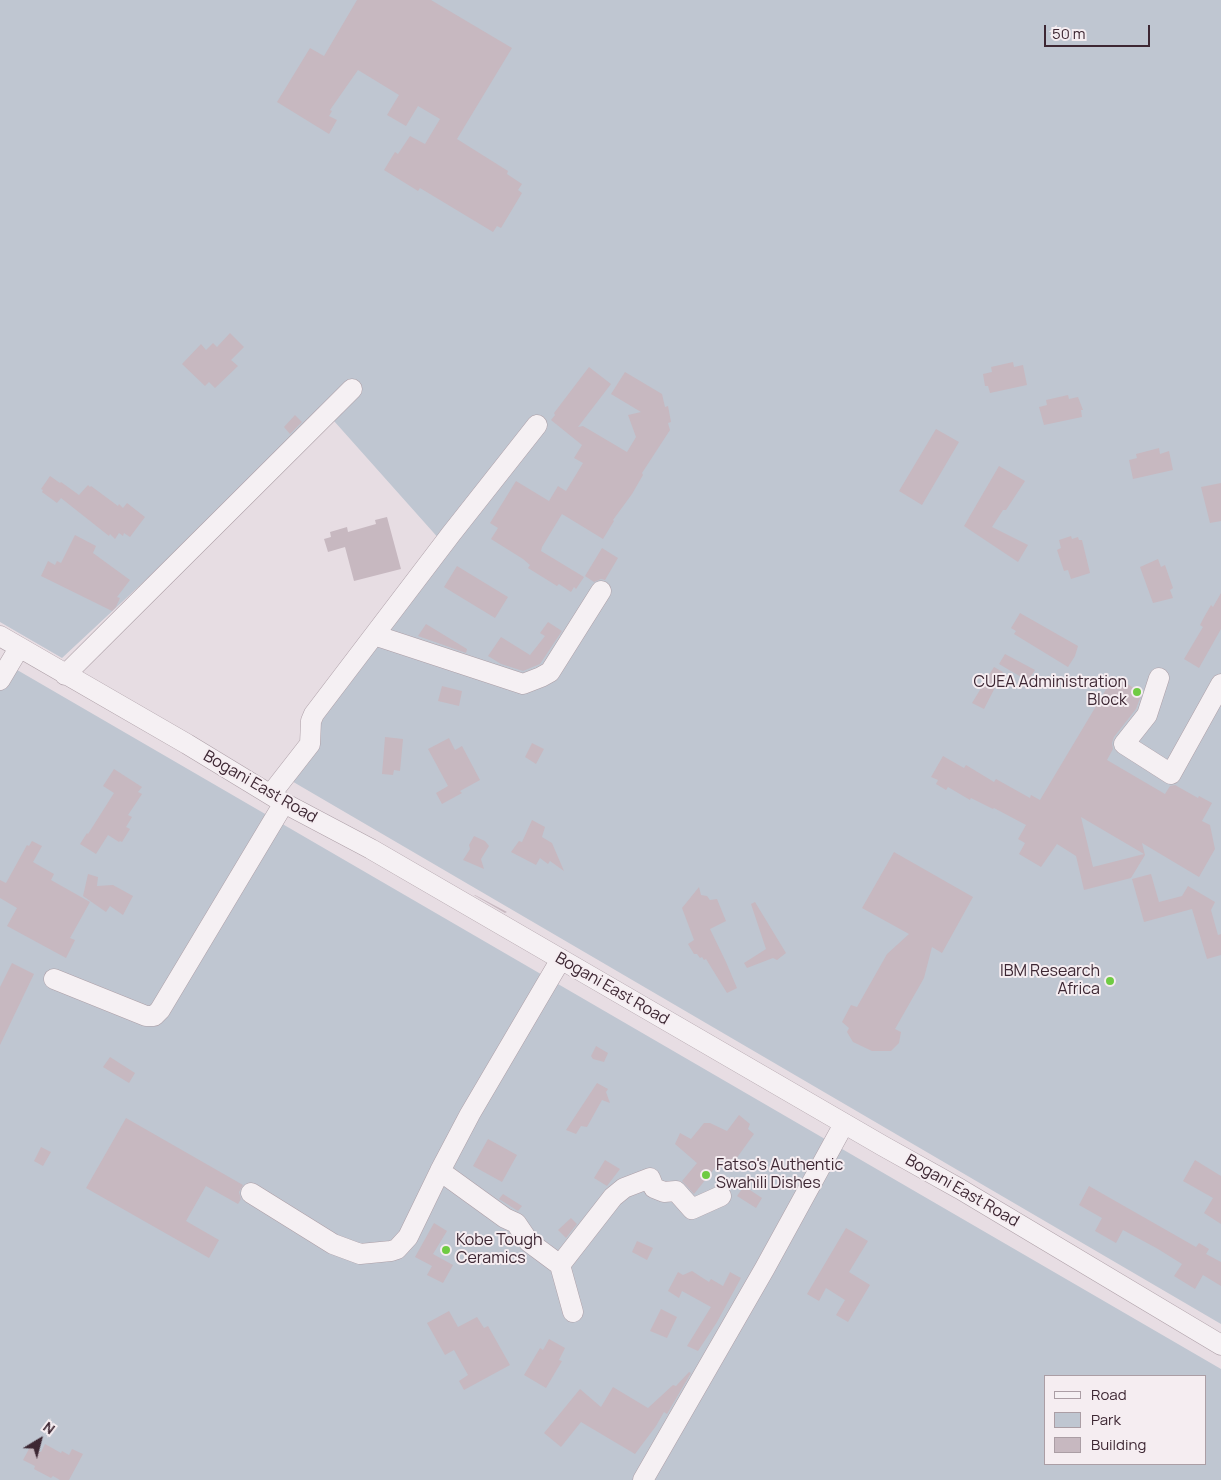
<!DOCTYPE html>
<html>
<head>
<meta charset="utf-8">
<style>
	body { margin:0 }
	#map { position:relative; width:1221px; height:1480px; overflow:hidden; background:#e7dde3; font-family:Manrope,sans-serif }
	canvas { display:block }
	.legend { position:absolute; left:1044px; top:1375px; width:162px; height:90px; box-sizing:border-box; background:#f5edf1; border:1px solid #ab9ea5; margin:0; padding:6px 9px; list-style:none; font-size:15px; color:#3d2733 }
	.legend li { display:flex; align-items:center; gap:10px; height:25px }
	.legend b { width:25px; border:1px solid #ab9ea5 }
	.north { position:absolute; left:15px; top:1415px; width:50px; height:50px; -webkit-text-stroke:4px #f5edf1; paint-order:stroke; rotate:37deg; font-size:14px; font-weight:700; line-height:20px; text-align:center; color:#3d2733 }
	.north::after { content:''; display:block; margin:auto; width:18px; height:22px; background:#3d2733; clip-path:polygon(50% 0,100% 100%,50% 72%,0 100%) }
	.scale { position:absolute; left:1044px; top:25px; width:106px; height:22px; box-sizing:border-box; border:2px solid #3d2733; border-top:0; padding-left:6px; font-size:15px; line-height:18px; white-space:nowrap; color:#3d2733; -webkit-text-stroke:4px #f5edf1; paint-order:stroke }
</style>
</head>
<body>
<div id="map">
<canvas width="1221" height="1480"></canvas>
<ul class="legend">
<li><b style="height:6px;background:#f5f0f3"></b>Road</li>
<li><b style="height:14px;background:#bfc6d1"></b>Park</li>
<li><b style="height:14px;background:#c7b8c0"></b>Building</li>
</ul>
<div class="north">N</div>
<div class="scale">50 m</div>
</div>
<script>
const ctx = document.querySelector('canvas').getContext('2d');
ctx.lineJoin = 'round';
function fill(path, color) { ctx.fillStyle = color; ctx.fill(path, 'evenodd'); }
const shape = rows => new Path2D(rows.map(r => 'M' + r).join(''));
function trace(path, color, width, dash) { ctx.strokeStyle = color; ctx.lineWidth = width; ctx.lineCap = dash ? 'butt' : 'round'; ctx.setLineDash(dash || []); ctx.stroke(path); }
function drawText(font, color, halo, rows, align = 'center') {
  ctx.font = font + ' Manrope,sans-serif'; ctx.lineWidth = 4; ctx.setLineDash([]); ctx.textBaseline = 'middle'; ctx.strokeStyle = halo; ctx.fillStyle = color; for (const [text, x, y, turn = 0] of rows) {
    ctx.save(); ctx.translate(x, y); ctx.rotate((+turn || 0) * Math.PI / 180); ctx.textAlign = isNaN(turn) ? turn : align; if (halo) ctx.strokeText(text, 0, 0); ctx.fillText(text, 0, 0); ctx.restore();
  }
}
const green = shape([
	[0,0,1221,0,1221,1324,278,773,449,550,326,412,62,658,0,622],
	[0,660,1221,1369,1221,1480,0,1480],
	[1045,1376,1205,1376,1205,1464,1045,1464]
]);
const building = shape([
	[357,0,431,0,512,48,457,139,508,171,507,174,522,184,518,190,522,193,501,228,497,226,493,232,420,188,418,191,384,170,395,152,398,154,410,136,425,144,440,119,418,106,406,126,387,115,399,95,358,70,330,110,332,111,329,116,337,120,329,134,277,102,310,48,324,56],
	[230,333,244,347,231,360,238,366,215,388,209,382,205,386,182,364,201,344,206,350,213,343,217,347],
	[1013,362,1014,367,1023,365,1027,385,990,393,988,386,985,386,983,374,992,372,991,367],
	[589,367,611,384,578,427,583,426,627,452,636,437,628,415,641,412,611,394,625,372,662,394,665,407,668,406,671,422,668,423,670,430,642,473,643,475,632,494,613,520,614,521,603,539,562,514,542,547,541,551,584,577,576,589,574,587,571,592,559,584,557,586,528,568,530,565,523,559,491,539,498,528,490,523,516,481,549,501,558,486,566,491,583,463,574,458,582,445,551,420,555,415,554,413],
	[1068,395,1069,399,1078,397,1083,410,1081,410,1082,417,1044,425,1039,407,1047,405,1046,400],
	[295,415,302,422,290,434,284,427],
	[936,429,959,442,922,505,899,491],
	[1159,448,1160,454,1169,451,1173,470,1133,479,1129,460,1137,458,1136,454],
	[999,466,1025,481,1006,510,1003,510,992,527,1028,545,1018,562,964,526],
	[50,476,60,483,61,482,79,495,88,485,90,487,91,486,118,506,119,504,123,508,127,503,145,517,130,537,124,533,123,536,119,533,115,539,110,534,109,536,61,498,57,503,42,492,43,490,41,489],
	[1221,483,1221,521,1210,523,1201,487],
	[387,517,401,569,354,581,345,547,328,552,324,539,331,537,330,532,347,527,348,532,376,524,375,520],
	[75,535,96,546,93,553,130,580,117,597,120,598,116,607,112,611,41,576,48,561,55,565,57,561,61,563],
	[1071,536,1072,539,1078,537,1079,540,1082,540,1090,573,1071,579,1068,570,1064,571,1057,550,1061,548,1059,540],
	[602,548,618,558,605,580,601,579,594,582,585,576],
	[1158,559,1161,567,1165,565,1173,588,1170,590,1173,598,1153,603,1140,567],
	[457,566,508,597,495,618,444,587],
	[1221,593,1221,629,1199,668,1184,659,1203,627,1200,625,1203,619,1211,605,1213,607],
	[1020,613,1078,646,1075,656,1068,667,1014,634,1016,631,1011,628],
	[548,622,562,631,540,664,523,671,501,664,488,656,501,637,530,655,545,636,540,633],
	[426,624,467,649,466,653,418,636],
	[1005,654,1035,670,1028,681,999,664],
	[994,667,1003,672,984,709,972,703],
	[1114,676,1142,693,1136,709,1114,737,1112,743,1113,749,1107,760,1165,794,1170,786,1175,785,1198,798,1199,796,1212,803,1202,821,1210,825,1215,849,1199,877,1142,843,1145,855,1131,878,1084,890,1076,856,1057,844,1041,867,1019,854,1025,843,1018,839,1026,825,994,808,993,809,971,798,970,800,948,787,946,790,936,784,938,780,931,777,943,756,964,768,966,765,994,782,996,779,1030,798,1031,795,1040,800],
	[1081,817,1144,854,1093,867],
	[442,686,462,691,459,706,438,701],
	[385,737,403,739,400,771,394,770,393,775,382,774],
	[449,738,455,750,462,746,480,780,460,791,462,793,442,804,436,793,448,786,428,749],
	[532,743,544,749,536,764,525,757],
	[114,769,142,787,138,792,142,794,128,815,132,817,126,827,130,829,122,842,120,841,119,842,108,835,96,854,80,844,87,833,88,834,114,793,103,786],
	[532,820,545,827,542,837,552,843,564,871,550,861,548,864,540,858,536,865,511,852,519,841,522,842],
	[474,836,485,841,489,846,481,859,484,869,463,860,470,849,469,845],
	[32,841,42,846,33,862,54,874,51,880,90,902,70,938,75,940,66,958,7,926,17,908,0,898,0,880,6,883,27,845,29,846],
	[894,852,973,897,942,953,932,947,924,978,895,1029,901,1032,899,1043,891,1051,872,1051,853,1042,847,1032,849,1028,842,1022,851,1005,857,1007,887,954,909,934,862,908],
	[88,874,98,877,97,886,113,885,133,896,123,915,110,906,106,912,83,896],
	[1151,874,1159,902,1182,896,1188,886,1215,902,1211,910,1218,935,1221,934,1221,955,1207,959,1192,909,1144,922,1132,879],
	[699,887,701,895,707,896,710,900,717,899,726,921,710,929,726,962,737,988,727,993,706,959,704,960,702,957,700,958,697,954,694,954,688,944,694,940,682,908],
	[474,895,475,895,507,912,505,913],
	[755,902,786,953,777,960,773,958,747,968,744,963,766,949,751,904],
	[12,963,34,974,0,1045,0,987],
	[596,1046,608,1053,604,1062,593,1059,591,1056],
	[110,1057,135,1073,129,1083,103,1067],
	[597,1083,608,1089,606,1092,610,1103,602,1100,587,1127,581,1126,576,1134,566,1130],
	[739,1115,750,1124,748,1129,754,1134,731,1166,722,1159,694,1194,682,1181,697,1163,675,1144,680,1133,691,1139,704,1123,710,1123,727,1131],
	[126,1118,243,1185,239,1192,241,1199,238,1204,206,1186,186,1221,219,1240,209,1258,86,1188],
	[488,1139,517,1155,502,1182,473,1166],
	[41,1147,51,1152,43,1166,34,1161],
	[605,1160,620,1169,607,1186,594,1178],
	[1195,1160,1221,1176,1221,1224,1204,1213,1213,1198,1183,1181],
	[744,1186,762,1198,756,1208,737,1196],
	[1089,1186,1196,1247,1199,1243,1209,1249,1206,1254,1221,1262,1221,1286,1203,1275,1195,1289,1174,1276,1182,1264,1158,1249,1123,1230,1116,1243,1095,1231,1102,1218,1079,1205],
	[503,1194,522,1206,518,1211,499,1199],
	[571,1218,577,1224,566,1238,558,1230],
	[434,1223,447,1231,433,1254,453,1265,443,1283,427,1275,432,1266,415,1257],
	[846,1228,868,1241,849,1272,870,1285,848,1322,836,1315,845,1300,826,1288,819,1301,807,1294],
	[637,1241,653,1248,647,1260,632,1252],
	[692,1271,709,1282,711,1279,723,1286,730,1272,741,1278,717,1322,698,1351,687,1346,711,1307,682,1291,679,1298,668,1291,678,1272,683,1275],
	[661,1309,677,1317,667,1338,650,1331],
	[449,1311,458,1327,477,1317,484,1328,488,1326,510,1365,464,1390,459,1381,468,1375,454,1350,445,1355,427,1323],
	[549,1339,565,1348,559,1360,562,1361,546,1388,524,1375,540,1348,543,1350],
	[689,1372,691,1373,667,1414,664,1412,656,1426,635,1454,581,1422,561,1447,544,1433,580,1389,601,1407,613,1387,648,1408,673,1385,676,1386],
	[45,1444,61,1453,62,1451,69,1455,72,1449,83,1454,69,1480,60,1480,53,1476,51,1478,34,1469,35,1466,23,1460,30,1447,41,1452]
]);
const minor = shape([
	[374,635,523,684,541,677,550,672,601,591],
	[0,636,187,744,284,803,371,849,883,1146,960,1189,1221,1345],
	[65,675,352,389],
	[1159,678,1147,715,1124,744,1171,774,1221,684],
	[0,680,19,648],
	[271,794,310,744,311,721,314,714,451,534,537,425],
	[561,959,470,1114,440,1171,505,1218,516,1223,529,1242,560,1265,613,1197,624,1188,650,1178,654,1188,664,1192,676,1191,692,1209,721,1196],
	[54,979,146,1016,154,1016,160,1010,284,803],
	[251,1193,333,1244,360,1254,391,1251,397,1249,408,1237,440,1171],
	[560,1265,573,1312],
	[643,1480,765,1268,844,1124]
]);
const markers = [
	[1137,692,5,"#6fcb43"],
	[1110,981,5,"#6fcb43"],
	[706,1175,5,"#6fcb43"],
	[446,1250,5,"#6fcb43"]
];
const poiNames = [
	["CUEA Administration",1127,683],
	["Block",1127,701],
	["IBM Research",1100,972],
	["Africa",1100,990],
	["Fatso's Authentic",716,1166,"left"],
	["Swahili Dishes",716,1184,"left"],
	["Kobe Tough",456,1241,"left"],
	["Ceramics",456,1259,"left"]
];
const streetNames = [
	["Bogani East Road",260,787,30],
	["Bogani East Road",612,989,30],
	["Bogani East Road",962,1191,30]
];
fill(green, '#bfc6d1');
fill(building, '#c7b8c0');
trace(minor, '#ad9fa7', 21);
trace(minor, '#f5f0f3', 20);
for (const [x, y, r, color] of markers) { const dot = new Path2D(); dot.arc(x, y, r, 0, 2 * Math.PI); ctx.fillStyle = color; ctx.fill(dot); trace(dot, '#f5edf1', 2); }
drawText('16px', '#3d2733', '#f5edf1', poiNames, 'right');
drawText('16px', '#3d2733', '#f5edf1', streetNames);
</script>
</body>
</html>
